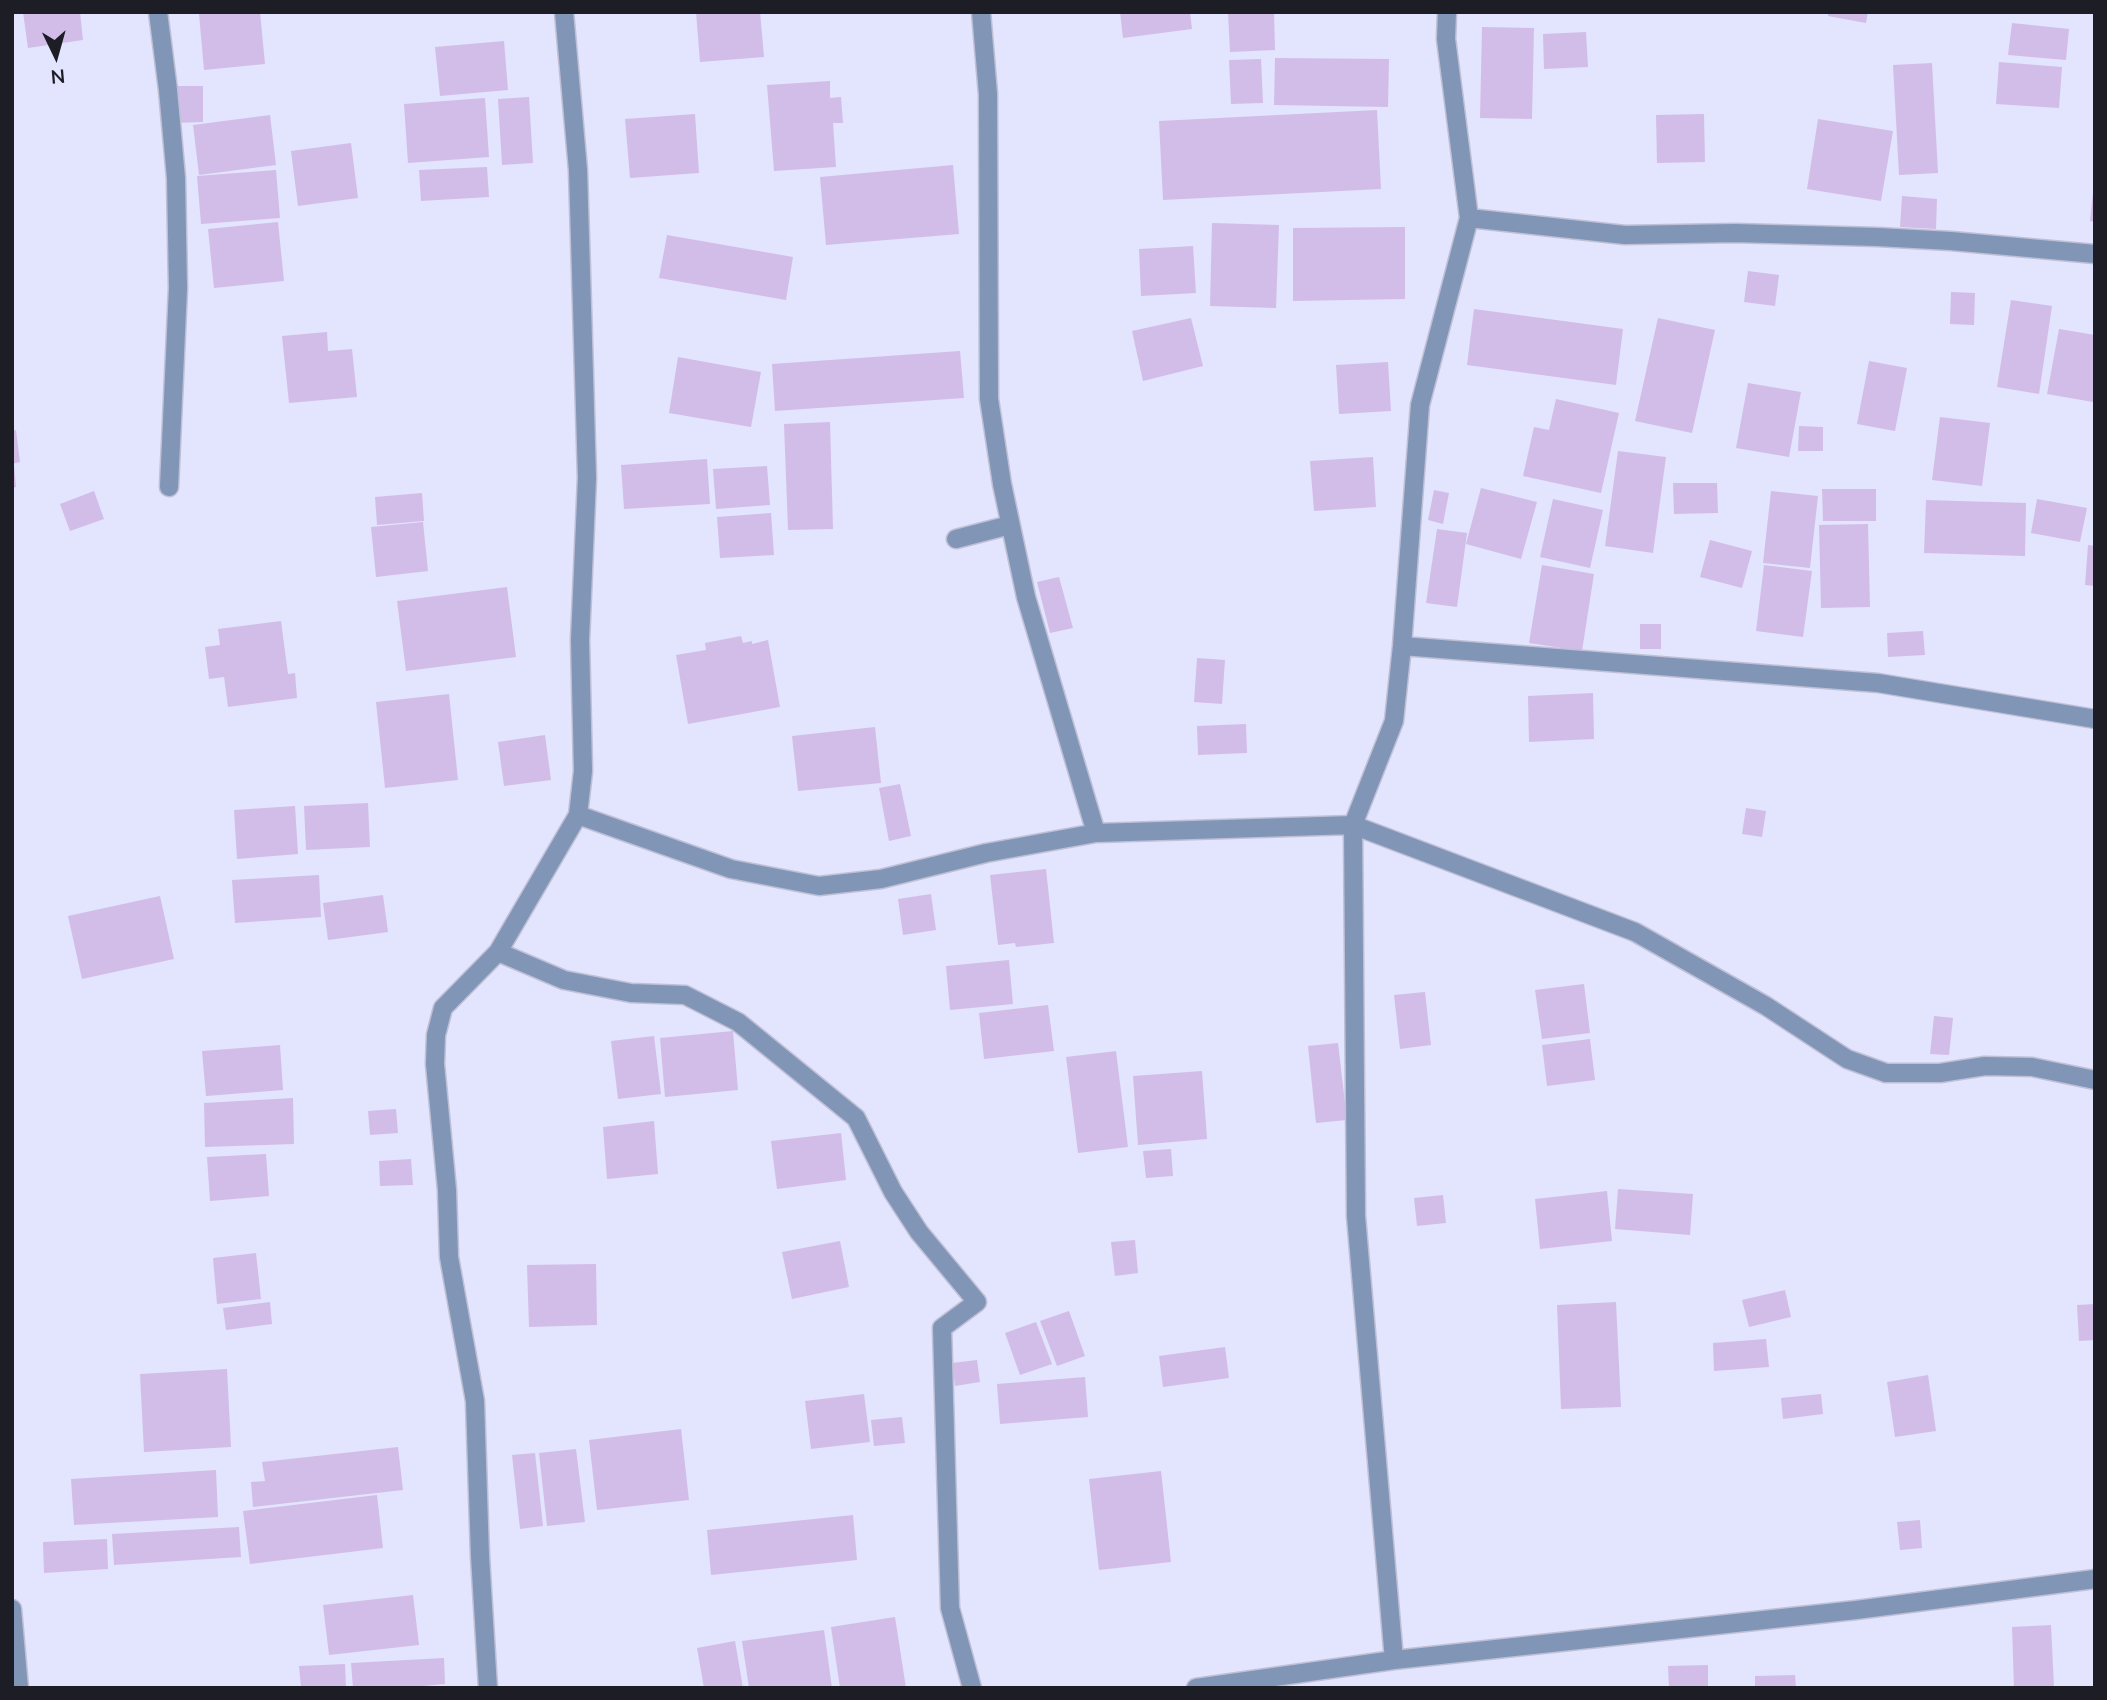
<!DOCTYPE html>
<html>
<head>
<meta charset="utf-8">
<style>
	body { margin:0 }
	#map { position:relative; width:2107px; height:1700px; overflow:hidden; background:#e3e4fd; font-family:Mulish,sans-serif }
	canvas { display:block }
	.frame { position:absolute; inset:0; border:14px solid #1c1d25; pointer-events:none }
	.north { position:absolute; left:21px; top:21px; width:70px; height:70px; -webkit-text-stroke:5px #e3e4fd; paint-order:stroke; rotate:175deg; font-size:19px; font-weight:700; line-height:28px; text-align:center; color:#1c1d25 }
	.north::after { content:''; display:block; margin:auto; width:24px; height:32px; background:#1c1d25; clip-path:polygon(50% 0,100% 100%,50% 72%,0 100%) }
</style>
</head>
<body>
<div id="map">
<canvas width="2107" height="1700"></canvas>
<div class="frame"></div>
<div class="north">N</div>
</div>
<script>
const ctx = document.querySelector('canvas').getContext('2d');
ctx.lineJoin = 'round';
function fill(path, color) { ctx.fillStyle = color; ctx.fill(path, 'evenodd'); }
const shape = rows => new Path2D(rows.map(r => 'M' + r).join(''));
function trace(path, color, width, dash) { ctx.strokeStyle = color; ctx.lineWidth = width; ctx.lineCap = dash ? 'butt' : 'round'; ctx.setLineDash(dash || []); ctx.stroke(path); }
const building = shape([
	[23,12,80,12,83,40,28,48],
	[222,12,260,12,265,64,204,70,199,14],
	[696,12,760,12,764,57,700,62],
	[1120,12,1190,12,1192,29,1123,38],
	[1274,12,1275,50,1230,52,1228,13],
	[1828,12,1868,12,1866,23,1828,16],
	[2012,23,2069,29,2066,60,2008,55],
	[1482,27,1534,28,1532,119,1480,118],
	[1586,32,1588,67,1544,69,1543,34],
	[504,41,508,90,440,96,435,47],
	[1275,58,1389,59,1388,107,1274,105],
	[1261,59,1263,103,1231,104,1229,60],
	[1999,62,2062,67,2059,108,1996,104],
	[1932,63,1938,173,1899,175,1893,65],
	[830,81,830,98,841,97,843,123,833,123,836,167,774,171,767,85],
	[172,86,203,86,203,122,173,123],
	[529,97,533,163,502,165,498,99],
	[485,98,489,157,408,163,404,104],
	[1377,110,1381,189,1163,200,1159,121],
	[695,114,699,173,630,178,625,119],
	[1704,114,1705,162,1657,163,1656,115],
	[270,115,276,165,199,175,193,125],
	[1818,119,1893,131,1881,201,1807,189],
	[351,143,358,198,298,206,291,151],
	[953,165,959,234,826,245,820,177],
	[487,167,489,197,421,201,419,170],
	[276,170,280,218,201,224,197,176],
	[2093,192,2095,192,2095,222,2090,221],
	[1902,196,1937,199,1936,229,1900,227],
	[278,222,284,281,214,288,208,229],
	[1212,223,1279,225,1276,308,1210,306],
	[1405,227,1405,299,1293,301,1293,228],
	[667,235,793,257,786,300,659,278],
	[1193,246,1196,293,1141,296,1139,249],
	[1748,271,1779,275,1775,306,1744,302],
	[1951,292,1975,293,1974,325,1950,324],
	[2011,300,2052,306,2039,394,1997,387],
	[1474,309,1623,329,1616,385,1467,365],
	[1191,318,1203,366,1143,381,1132,331],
	[1658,318,1715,330,1692,433,1635,421],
	[2059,329,2095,335,2093,402,2047,394],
	[327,332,328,351,352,349,357,397,289,403,282,336],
	[960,351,964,398,775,411,772,364],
	[678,357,761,372,751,427,669,413],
	[1869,361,1907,368,1895,431,1857,424],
	[1388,362,1391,411,1339,414,1336,365],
	[1748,383,1801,392,1789,457,1736,448],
	[1556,399,1619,413,1601,493,1523,476,1534,427,1549,430],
	[1940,417,1990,423,1982,486,1932,480],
	[830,422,833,529,788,530,784,424],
	[1799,426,1823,427,1823,451,1798,451],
	[16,430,20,462,12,464,12,431],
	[1618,451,1666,457,1653,553,1605,546],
	[1373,457,1376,507,1314,511,1310,461],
	[707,459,710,504,624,509,621,465],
	[14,465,16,487,12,488,12,466],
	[767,466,770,505,716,509,713,469],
	[1673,483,1717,483,1718,513,1674,514],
	[1481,488,1537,502,1521,559,1466,544],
	[1822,489,1876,489,1876,521,1823,521],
	[1434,490,1449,493,1443,524,1428,520],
	[94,491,104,519,70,531,60,504],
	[1771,491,1818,496,1810,568,1763,563],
	[422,493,424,521,377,525,375,497],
	[1553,499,1603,510,1590,568,1540,557],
	[2037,499,2087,508,2080,542,2031,533],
	[1926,500,2026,503,2025,556,1924,553],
	[771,513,774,555,720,558,717,517],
	[423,522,428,571,376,577,371,527],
	[1868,524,1870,607,1821,608,1819,525],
	[1437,529,1467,533,1457,607,1426,603],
	[1710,540,1752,551,1742,588,1700,577],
	[2088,545,2095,546,2095,586,2085,585],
	[1542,565,1594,574,1582,651,1529,643],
	[1764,565,1812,571,1803,637,1756,631],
	[1059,577,1073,628,1050,633,1037,582],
	[507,587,516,657,406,671,397,601],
	[281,621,288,674,295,673,297,698,228,707,224,677,209,679,205,647,220,645,218,629],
	[1640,624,1661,624,1661,649,1640,649],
	[1923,631,1925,655,1888,657,1887,633],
	[741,636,743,643,752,641,752,644,768,640,780,707,688,724,676,655,706,650,705,643],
	[1197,658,1225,660,1222,704,1194,702],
	[1593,693,1594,739,1529,742,1528,696],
	[449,694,458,780,385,788,376,702],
	[1246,724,1247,753,1198,755,1197,726],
	[875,727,881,783,798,791,792,736],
	[545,735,551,780,504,786,498,742],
	[900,784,911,836,889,841,879,788],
	[368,803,370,847,306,850,304,806],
	[295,806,298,854,237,859,234,810],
	[1746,808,1766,811,1762,837,1742,834],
	[1046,869,1054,943,1016,947,1015,943,998,945,990,875],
	[319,875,321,917,235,923,232,880],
	[931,894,936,930,903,935,898,899],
	[383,895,388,932,328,940,323,903],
	[160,896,174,959,82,979,68,916],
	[1009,960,1013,1004,950,1010,946,966],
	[1584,984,1590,1033,1542,1039,1535,990],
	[1425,992,1431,1045,1400,1049,1394,995],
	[1048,1005,1054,1051,984,1059,979,1013],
	[1934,1016,1953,1018,1949,1055,1930,1054],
	[733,1031,738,1090,665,1097,660,1038],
	[654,1036,661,1094,618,1099,611,1041],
	[1590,1039,1595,1080,1547,1086,1542,1045],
	[1338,1043,1347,1120,1316,1123,1308,1046],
	[280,1045,283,1090,206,1096,202,1051],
	[1116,1051,1128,1147,1078,1153,1066,1057],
	[1202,1071,1207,1139,1138,1145,1133,1076],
	[293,1098,294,1144,205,1147,204,1103],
	[396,1109,398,1133,370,1135,368,1111],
	[654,1121,658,1174,607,1179,603,1127],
	[841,1133,846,1180,777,1189,771,1141],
	[1171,1149,1173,1176,1146,1178,1143,1151],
	[266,1154,269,1196,210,1201,207,1157],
	[411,1159,413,1185,380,1186,379,1161],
	[1618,1189,1693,1194,1690,1235,1615,1229],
	[1607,1191,1612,1241,1540,1249,1535,1199],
	[1443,1195,1446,1223,1417,1226,1414,1198],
	[1135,1240,1138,1273,1115,1276,1111,1242],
	[840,1241,849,1287,792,1299,782,1252],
	[256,1253,261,1299,217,1304,213,1258],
	[596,1264,597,1325,529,1327,527,1265],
	[1785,1290,1791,1317,1749,1327,1742,1300],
	[270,1302,272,1324,226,1330,223,1308],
	[1616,1302,1621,1407,1561,1409,1557,1305],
	[2095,1304,2095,1340,2079,1341,2077,1305],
	[1069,1311,1085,1356,1057,1366,1040,1321],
	[1036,1322,1052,1364,1020,1375,1005,1333],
	[1766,1339,1769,1367,1714,1371,1713,1343],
	[1225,1347,1229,1378,1163,1387,1159,1356],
	[977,1360,980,1382,955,1386,952,1363],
	[227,1369,231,1447,144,1452,140,1374],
	[1928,1375,1936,1431,1895,1437,1887,1382],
	[1085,1377,1088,1417,1000,1424,997,1384],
	[864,1394,870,1442,811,1449,805,1401],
	[1821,1394,1823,1414,1783,1419,1781,1398],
	[902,1417,905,1443,874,1446,871,1420],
	[681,1429,689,1500,597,1510,589,1440],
	[398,1447,403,1490,253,1507,251,1482,265,1481,262,1462],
	[576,1449,585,1522,547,1526,539,1453],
	[535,1453,543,1526,520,1529,512,1455],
	[216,1470,218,1517,74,1525,71,1479],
	[1161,1471,1171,1562,1099,1570,1089,1479],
	[377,1495,383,1548,250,1564,243,1511],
	[853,1515,857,1560,711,1575,707,1530],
	[1920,1520,1922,1548,1900,1550,1897,1522],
	[239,1527,241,1557,114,1565,112,1534],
	[107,1539,108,1569,44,1573,43,1542],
	[413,1595,419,1645,329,1655,323,1605],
	[895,1617,906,1688,840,1688,831,1627],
	[2051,1625,2054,1688,2014,1688,2012,1627],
	[824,1630,832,1688,749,1688,742,1641],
	[735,1641,743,1688,704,1688,697,1648],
	[444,1658,445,1684,401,1688,353,1688,351,1663],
	[345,1664,346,1688,301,1688,299,1666],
	[1708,1665,1708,1688,1669,1688,1668,1666],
	[1795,1675,1796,1688,1755,1688,1755,1676]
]);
const street = shape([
	[158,12,168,90,176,178,178,288,169,487],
	[981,12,988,94,989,399,1002,484,1026,597,1096,833],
	[1469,218,1625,235,1735,233,1877,237,1951,241,2095,254],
	[956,539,1010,525],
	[1402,646,1878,683,2095,719],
	[578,815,731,869,819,886,881,879,986,853,1096,833,1353,825,1635,932,1766,1006,1847,1059,1886,1073,1940,1073,1985,1066,2032,1067,2095,1080],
	[498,952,564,980,631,993,685,995,738,1022,856,1118,893,1192,919,1232,977,1302,942,1328,950,1608,972,1688],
	[12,1609,19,1688],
	[1394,1660,1356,1216,1353,825,1394,721,1402,646,1420,405,1469,218,1446,39,1447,12],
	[488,1688,480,1556,475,1401,449,1257,447,1190,435,1064,436,1035,443,1008,498,952,578,815,583,771,580,640,587,478,578,170,564,12],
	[1196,1688,1394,1660,1856,1610,2095,1579]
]);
fill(building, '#d2bde9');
trace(street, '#bfc0d6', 21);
trace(street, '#8195b7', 18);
</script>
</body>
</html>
